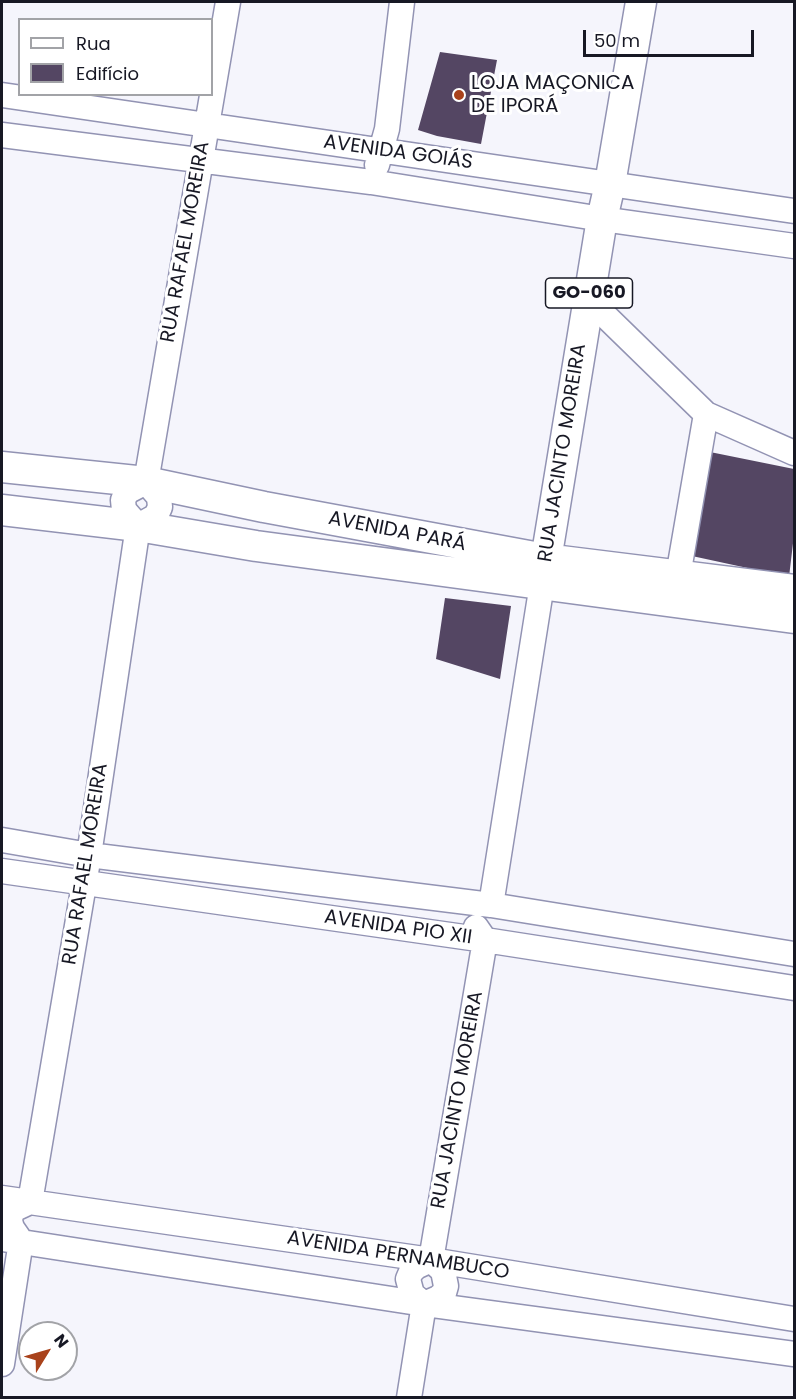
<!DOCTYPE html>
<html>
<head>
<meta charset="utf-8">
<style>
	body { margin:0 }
	#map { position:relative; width:796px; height:1399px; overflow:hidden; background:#f5f5fc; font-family:Poppins,sans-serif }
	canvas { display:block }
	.frame { position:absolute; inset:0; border:3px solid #171824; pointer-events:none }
	.legend { position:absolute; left:18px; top:18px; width:195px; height:78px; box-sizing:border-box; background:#fff; border:2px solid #a2a3a7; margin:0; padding:8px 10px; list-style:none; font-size:18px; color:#171824 }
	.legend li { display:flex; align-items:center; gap:12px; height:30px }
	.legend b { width:30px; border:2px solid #a2a3a7 }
	.north { position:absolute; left:18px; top:1321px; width:60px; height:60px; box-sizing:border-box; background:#fff; border:2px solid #a2a3a7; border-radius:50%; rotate:53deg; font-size:16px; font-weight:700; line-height:24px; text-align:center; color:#171824 }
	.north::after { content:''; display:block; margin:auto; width:21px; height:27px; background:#a9421b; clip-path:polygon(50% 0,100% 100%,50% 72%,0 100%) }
	.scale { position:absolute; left:583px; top:30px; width:171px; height:27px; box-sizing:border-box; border:3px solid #171824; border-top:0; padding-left:8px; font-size:18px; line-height:21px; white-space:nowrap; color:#171824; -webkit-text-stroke:4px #fff; paint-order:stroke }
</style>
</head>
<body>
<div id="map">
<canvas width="796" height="1399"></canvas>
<div class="frame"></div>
<ul class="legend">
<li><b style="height:8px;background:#fff"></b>Rua</li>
<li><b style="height:16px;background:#544663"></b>Edifício</li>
</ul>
<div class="north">N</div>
<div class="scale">50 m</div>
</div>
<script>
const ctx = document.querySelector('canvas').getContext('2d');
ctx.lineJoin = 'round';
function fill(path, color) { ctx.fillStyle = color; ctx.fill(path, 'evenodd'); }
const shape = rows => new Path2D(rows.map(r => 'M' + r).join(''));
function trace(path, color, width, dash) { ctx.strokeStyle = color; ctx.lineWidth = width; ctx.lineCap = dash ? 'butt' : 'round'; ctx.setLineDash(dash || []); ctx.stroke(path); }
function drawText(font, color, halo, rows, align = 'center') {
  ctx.font = font + ' Poppins,sans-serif'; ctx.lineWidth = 6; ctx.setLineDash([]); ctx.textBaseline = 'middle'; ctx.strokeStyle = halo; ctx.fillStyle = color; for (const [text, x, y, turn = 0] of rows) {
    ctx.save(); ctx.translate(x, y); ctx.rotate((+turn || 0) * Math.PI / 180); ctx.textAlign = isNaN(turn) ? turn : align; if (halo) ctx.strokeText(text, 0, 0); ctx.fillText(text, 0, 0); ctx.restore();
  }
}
const building = shape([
	[440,52,497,60,481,144,437,136,418,130],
	[710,452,794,469,794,535,789,577,692,556],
	[445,598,511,606,500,679,436,659]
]);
const minor = shape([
	[2,95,794,211],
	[2,135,371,182,602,219,794,246],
	[377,165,387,129,402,2],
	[588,299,706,414,794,453],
	[146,482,228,2],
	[138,526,124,510,123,500,127,492,146,482],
	[138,526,156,516,160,507,159,497,146,482],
	[678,576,706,414],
	[2,840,89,855,491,905,794,954],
	[2,871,485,940,794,988],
	[491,905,542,584],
	[2,1198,431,1260,794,1319],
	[30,1202,89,855,138,526],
	[2,1239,424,1304,794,1354],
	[431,1260,485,940,476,927],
	[424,1304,412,1294,408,1279,411,1272,416,1267,431,1260],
	[424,1304,438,1298,444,1293,446,1286,443,1271,431,1260],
	[2,1364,21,1241,12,1228,10,1221,11,1214,15,1209,30,1202],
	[409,1398,424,1304]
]);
const major = shape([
	[2,467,146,482,264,507,545,559,794,590],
	[2,510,138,526,256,546,794,618],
	[543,578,602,219,610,184,641,2]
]);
const markers = [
	[459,95,6,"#a9421b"]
];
const shields = [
	[589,293,87]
];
const shieldNames = [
	["GO-060",589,293]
];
const poiNames = [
	["LOJA MAÇONICA",471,84],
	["DE IPORÁ",471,107]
];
const streetNames = [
	["AVENIDA GOIÁS",398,153,8],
	["RUA RAFAEL MOREIRA",186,242,-80],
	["RUA JACINTO MOREIRA",563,453,-81],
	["AVENIDA PARÁ",397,532,11],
	["RUA RAFAEL MOREIRA",86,864,-81],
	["AVENIDA PIO XII",398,928,8],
	["RUA JACINTO MOREIRA",458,1100,-80],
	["AVENIDA PERNAMBUCO",398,1256,9]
];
fill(building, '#544663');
trace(minor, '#9293b3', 27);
trace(major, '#9293b3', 33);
trace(minor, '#fff', 24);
trace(major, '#fff', 30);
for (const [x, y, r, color] of markers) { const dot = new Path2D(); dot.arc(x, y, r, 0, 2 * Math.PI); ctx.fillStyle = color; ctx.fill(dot); trace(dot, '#fff', 2); }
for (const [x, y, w] of shields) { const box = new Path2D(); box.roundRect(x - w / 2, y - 15, w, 30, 4.5); ctx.fillStyle = '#fff'; ctx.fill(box); trace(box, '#171824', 1.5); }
drawText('bold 18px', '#171824', null, shieldNames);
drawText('20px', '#171824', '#fff', poiNames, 'left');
drawText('20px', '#171824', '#fff', streetNames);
</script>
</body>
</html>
